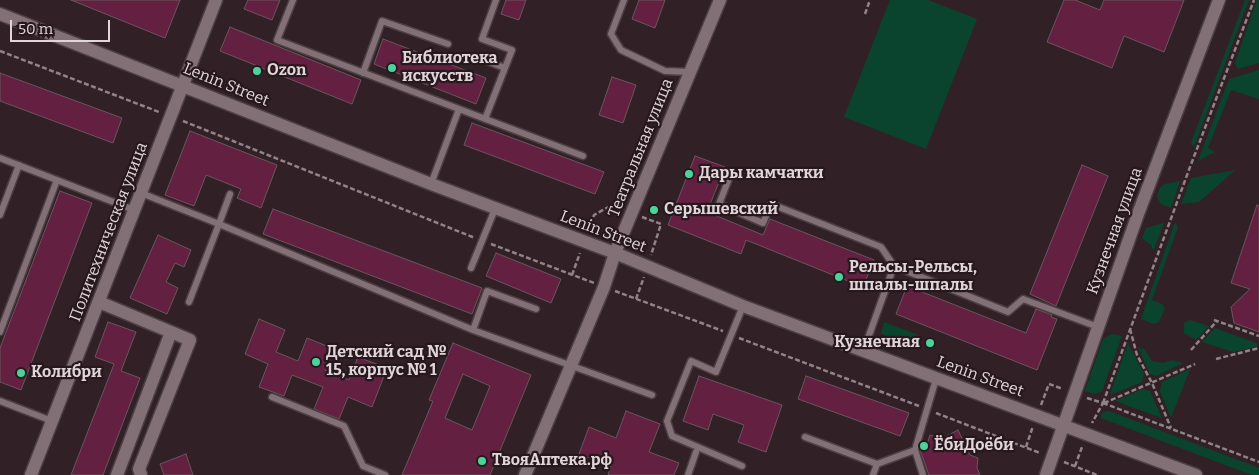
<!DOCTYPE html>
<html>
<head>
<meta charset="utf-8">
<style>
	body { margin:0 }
	#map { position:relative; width:1259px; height:475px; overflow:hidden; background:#312127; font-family:Bitter,serif }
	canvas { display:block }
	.scale { position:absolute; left:10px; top:20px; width:100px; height:22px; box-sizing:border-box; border:2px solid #e0d5d9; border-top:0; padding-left:6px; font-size:15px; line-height:18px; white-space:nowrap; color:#e0d5d9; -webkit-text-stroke:4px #27181e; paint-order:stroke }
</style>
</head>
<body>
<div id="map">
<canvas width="1259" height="475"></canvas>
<div class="scale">50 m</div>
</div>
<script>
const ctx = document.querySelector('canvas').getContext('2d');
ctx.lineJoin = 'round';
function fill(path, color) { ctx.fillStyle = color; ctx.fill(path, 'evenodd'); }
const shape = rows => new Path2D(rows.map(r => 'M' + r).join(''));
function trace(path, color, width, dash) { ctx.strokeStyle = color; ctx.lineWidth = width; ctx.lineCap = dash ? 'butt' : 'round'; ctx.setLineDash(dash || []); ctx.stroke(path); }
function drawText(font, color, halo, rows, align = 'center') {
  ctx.font = font + ' Bitter,serif'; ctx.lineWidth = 4.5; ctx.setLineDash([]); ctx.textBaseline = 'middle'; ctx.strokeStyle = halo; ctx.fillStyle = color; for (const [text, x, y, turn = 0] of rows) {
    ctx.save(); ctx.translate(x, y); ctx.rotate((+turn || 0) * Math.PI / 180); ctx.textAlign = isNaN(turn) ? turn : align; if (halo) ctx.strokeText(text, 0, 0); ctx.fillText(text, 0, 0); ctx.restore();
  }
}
const green = shape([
	[890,0,928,0,977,19,926,149,844,117],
	[1245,0,1249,0,1194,147,1191,143],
	[1257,0,1259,0,1259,63,1238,69,1235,63],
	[1259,70,1259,99,1231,90,1208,148,1215,152,1198,161,1229,79],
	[1235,170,1199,202,1181,204,1191,178],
	[1180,181,1171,208,1161,204,1157,197,1160,188,1165,184],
	[1175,222,1178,227,1152,300,1162,304,1165,308,1159,322,1154,324,1141,319],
	[1164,223,1154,249,1152,249,1152,246,1142,238,1146,228],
	[1190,320,1209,326,1196,340,1184,333,1184,323],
	[884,322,921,336,919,344,887,337,881,333],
	[1215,328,1256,343,1258,346,1233,352,1202,342],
	[1112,334,1122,336,1102,391,1095,394,1085,391,1103,339],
	[1128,343,1144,374,1142,382,1110,395],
	[1138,347,1145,350,1152,361,1163,363,1172,360,1183,363,1156,376,1150,374],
	[1190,369,1171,418,1160,391,1162,382],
	[1143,389,1150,391,1162,418,1115,401],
	[1109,411,1259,468,1259,475,1252,475,1101,418,1102,413]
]);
const building = shape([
	[71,0,180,0,165,38,71,0],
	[248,0,280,0,272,20,244,9,248,0],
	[506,0,526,0,519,20,501,14,506,0],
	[639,0,665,0,655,28,632,19,639,0],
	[1064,0,1075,0,1100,10,1104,0,1184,0,1164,52,1124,36,1112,68,1047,42,1064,0],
	[230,27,361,80,352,104,220,51,230,27],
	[383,39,486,78,476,104,374,64,383,39],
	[0,73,122,118,113,143,0,101,0,73],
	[612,77,636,85,623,123,599,115,612,77],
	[472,123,604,172,595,194,464,145,472,123],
	[190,131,277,165,261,208,237,198,241,189,206,175,194,206,165,195,190,131],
	[695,156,725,167,707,212,763,235,770,219,874,260,863,287,746,240,741,254,668,225,695,156],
	[1082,165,1108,176,1056,306,1030,294,1082,165],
	[60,191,92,203,21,390,0,382,0,348,60,191],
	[1257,205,1259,206,1259,332,1234,323,1231,307,1250,289,1231,283,1257,205],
	[273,209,482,288,472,314,263,234,273,209],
	[158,235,191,250,184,267,175,263,166,282,178,288,167,314,130,298,158,235],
	[496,253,561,279,551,303,486,276,496,253],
	[907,286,1026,333,1036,309,1052,315,1051,317,1057,319,1037,370,896,314,907,286],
	[259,319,285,330,276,352,298,361,307,338,334,349,325,370,349,380,358,357,387,368,372,407,348,397,339,419,314,409,323,387,292,375,284,396,259,387,268,364,245,354,259,319],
	[108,322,136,332,121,371,140,378,103,475,71,475,114,364,95,357,108,322],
	[453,343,531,375,490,475,402,475,433,401,429,400,453,343],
	[463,374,490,386,472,430,445,418,463,374],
	[699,376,782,405,766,452,738,442,744,425,713,414,708,430,683,421,699,376],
	[806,376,909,413,900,436,798,399,806,376],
	[626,411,660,424,649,452,679,463,674,475,608,475,611,466,579,454,589,427,616,438,626,411],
	[958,430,970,455,978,458,977,468,980,475,929,475,920,450,926,447,930,435,941,439,958,430],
	[186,454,193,475,164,475,160,464,186,454]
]);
const path = shape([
	[865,14,870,0],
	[0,51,159,112],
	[183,121,475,238],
	[642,217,661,224,651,255],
	[588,231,594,215,612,205,621,209],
	[491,244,594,283],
	[572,275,580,253],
	[615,291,723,331],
	[636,299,644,277],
	[1214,320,1259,336],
	[1130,329,1137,355,1152,383,1171,428],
	[739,338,919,406],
	[1191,350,1217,321],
	[1216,359,1259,348],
	[1087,398,1103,403,1092,423],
	[1103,403,1190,167,1254,0],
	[1103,403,1259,462],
	[1104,403,1195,364],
	[1041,405,1049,384,1063,389],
	[936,413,1040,453],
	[1026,447,1033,426],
	[1064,462,1097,475],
	[1075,466,1082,447]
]);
const lane = shape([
	[293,0,277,40,583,156],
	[624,0,611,34,621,50,665,71,690,72],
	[479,58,505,68],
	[363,73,382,21,448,44],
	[485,119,512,50,482,39,496,0],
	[0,158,134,210],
	[730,176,719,204,763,223,771,204,881,247,894,266,1008,312,1023,299,1098,327],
	[431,184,459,109],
	[141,193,219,224,189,302],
	[230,194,219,224,473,330,652,395],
	[0,215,19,165],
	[471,268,495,209],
	[473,330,487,291,536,309],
	[0,332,57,180],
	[863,352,894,266],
	[272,397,344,426,363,466,385,475],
	[0,401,52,421],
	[805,437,877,464,915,450],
	[742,466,672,436,667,421,691,361,716,372,743,306],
	[688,475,696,452],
	[873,475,877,464],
	[923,475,915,450,936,379]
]);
const street = shape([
	[615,253,720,0],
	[99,302,171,332,117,475],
	[31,475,216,0],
	[141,475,139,469,190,340,171,332],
	[1046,475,1138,214,1219,0]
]);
const secondary = shape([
	[0,14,431,184,615,253,743,306,1196,475],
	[525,475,604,287,615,253]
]);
const markers = [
	[392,68,5,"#4ad49c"],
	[257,71,5,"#4ad49c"],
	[689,174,5,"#4ad49c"],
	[654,210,5,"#4ad49c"],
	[839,277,5,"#4ad49c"],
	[930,343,5,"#4ad49c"],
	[316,362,5,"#4ad49c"],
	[21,373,5,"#4ad49c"],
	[924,446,5,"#4ad49c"],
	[482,461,5,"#4ad49c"]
];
const poiNames = [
	["Библиотека",402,59],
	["искусств",402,77],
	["Ozon",267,71],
	["Дары камчатки",699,174],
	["Серышевский",664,210],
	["Рельсы-Рельсы,",849,268],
	["шпалы-шпалы",849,286],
	["Кузнечная",920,343,"right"],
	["Детский сад №",326,353],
	["15, корпус № 1",326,371],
	["Колибри",31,373],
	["ЁбиДоёби",934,446],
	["ТвояАптека.рф",492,461]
];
const streetNames = [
	["Lenin Street",226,85,22],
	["Театральная улица",641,148,-68],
	["Кузнечная улица",1115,231,-70],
	["Политехническая улица",109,232,-69],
	["Lenin Street",603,232,21],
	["Lenin Street",980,377,20]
];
fill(green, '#0b442e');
fill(building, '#642041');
trace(building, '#69565d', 1);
trace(lane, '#4c3f44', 9);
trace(street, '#4c3f44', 15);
trace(secondary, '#4c3f44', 15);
trace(path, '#918388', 2.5, [5, 2.5]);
trace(lane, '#837077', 6);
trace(street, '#837077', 12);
trace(secondary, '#837077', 12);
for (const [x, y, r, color] of markers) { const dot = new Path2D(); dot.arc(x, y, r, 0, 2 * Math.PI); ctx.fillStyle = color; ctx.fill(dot); trace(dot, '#27181e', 2); }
drawText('bold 16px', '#e0d5d9', '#27181e', poiNames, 'left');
drawText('16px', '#e0d5d9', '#27181e', streetNames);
</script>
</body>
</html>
